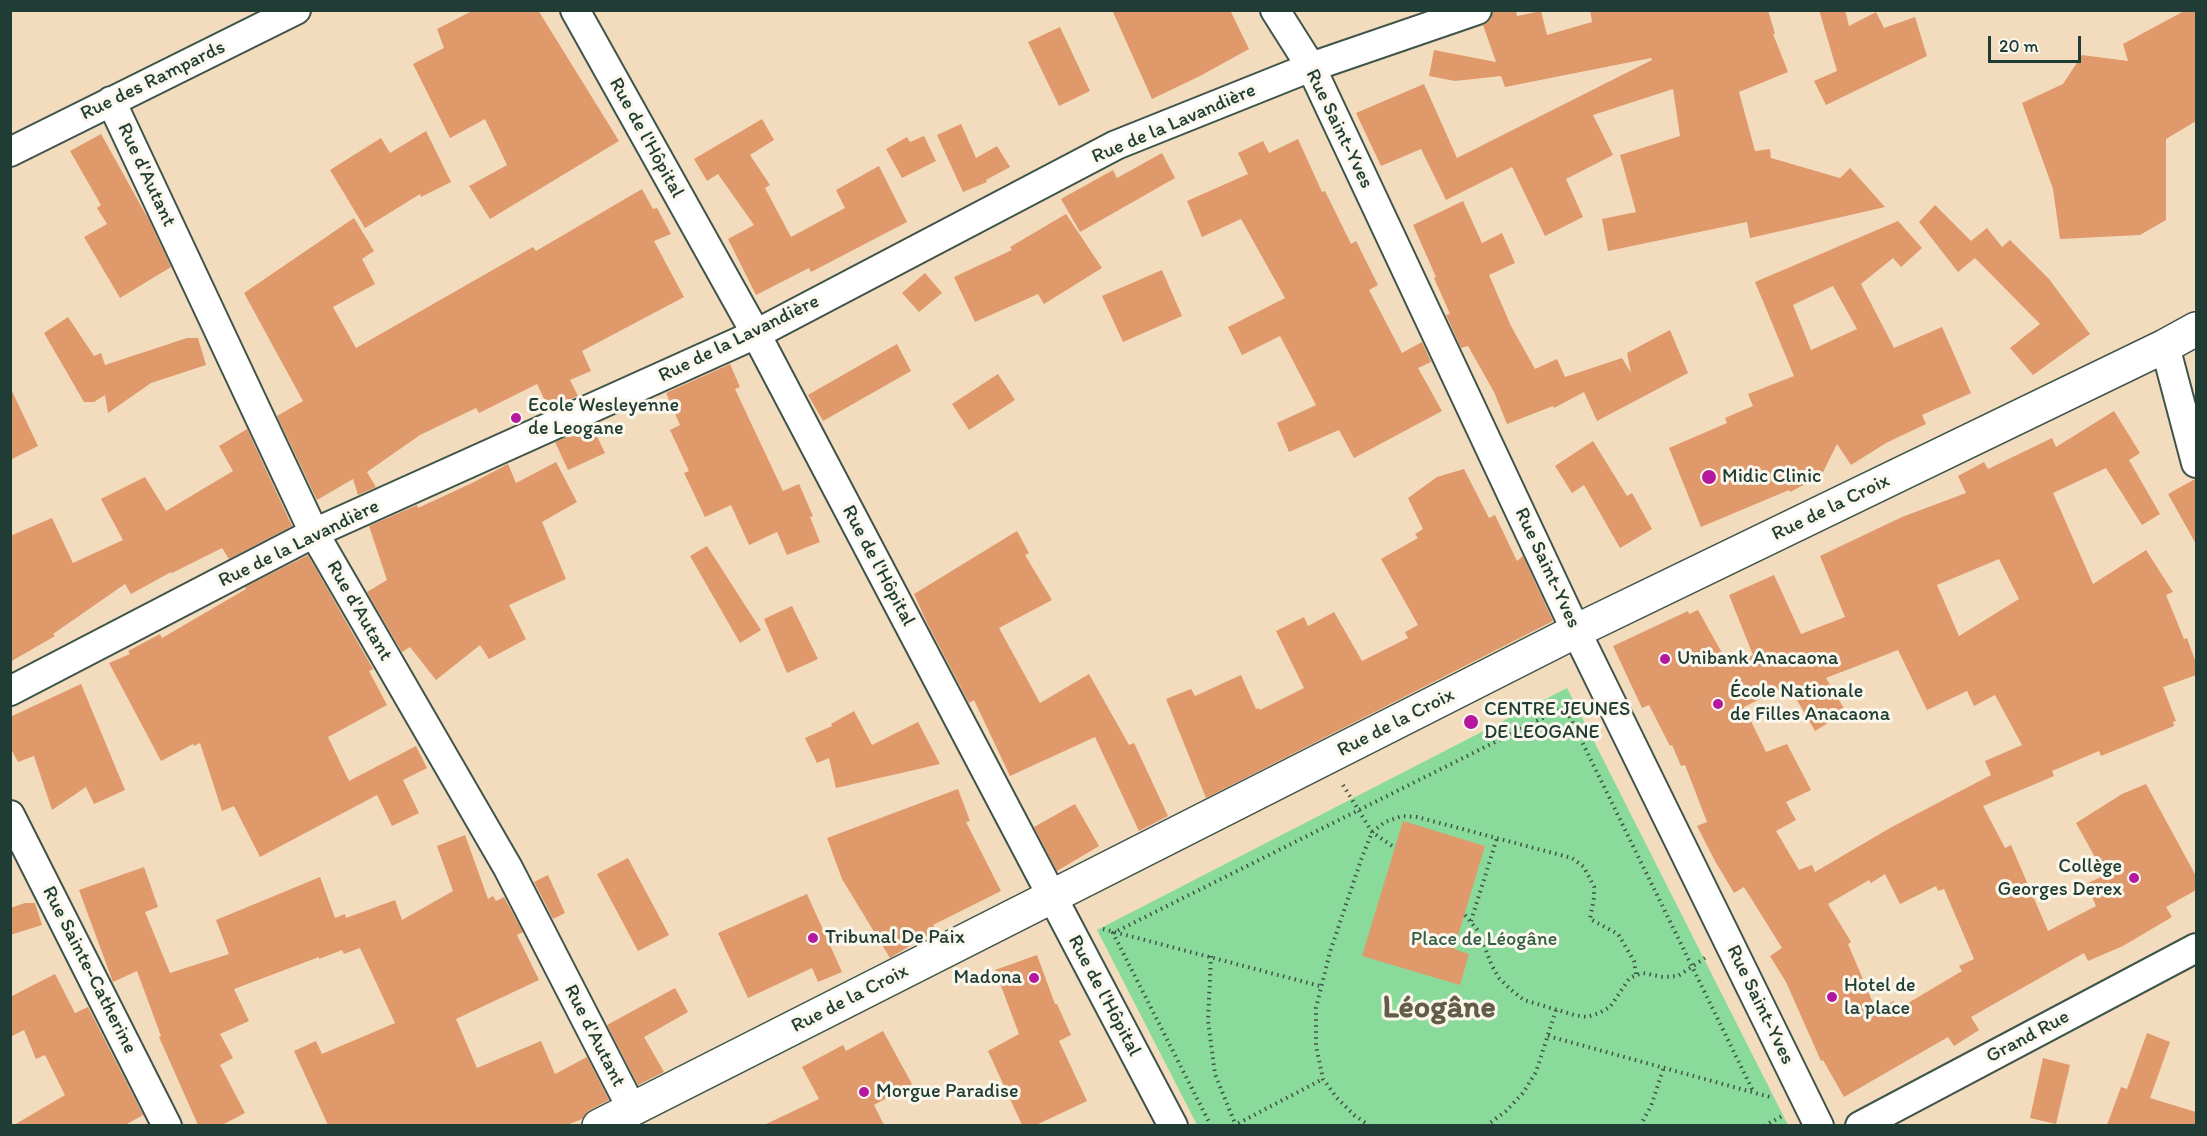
<!DOCTYPE html>
<html>
<head>
<meta charset="utf-8">
<style>
	body { margin:0 }
	#map { position:relative; width:2207px; height:1136px; overflow:hidden; background:#f3dcbe; font-family:Itim,sans-serif }
	canvas { display:block }
	.frame { position:absolute; inset:0; border:12px solid #1f3d34; pointer-events:none }
	.scale { position:absolute; left:1988px; top:36px; width:93px; height:27px; box-sizing:border-box; border:3px solid #1f3d34; border-top:0; padding-left:8px; font-size:18px; line-height:21px; white-space:nowrap; color:#1f3d34; -webkit-text-stroke:4px #fbf7ec; paint-order:stroke }
</style>
</head>
<body>
<div id="map">
<canvas width="2207" height="1136"></canvas>
<div class="frame"></div>
<div class="scale">20 m</div>
</div>
<script>
const ctx = document.querySelector('canvas').getContext('2d');
ctx.lineJoin = 'round';
function fill(path, color) { ctx.fillStyle = color; ctx.fill(path, 'evenodd'); }
const shape = rows => new Path2D(rows.map(r => 'M' + r).join(''));
function trace(path, color, width, dash) { ctx.strokeStyle = color; ctx.lineWidth = width; ctx.lineCap = dash ? 'butt' : 'round'; ctx.setLineDash(dash || []); ctx.stroke(path); }
function drawText(font, color, halo, rows, align = 'center') {
  ctx.font = font + ' Itim,sans-serif'; ctx.lineWidth = 6; ctx.setLineDash([]); ctx.textBaseline = 'middle'; ctx.strokeStyle = halo; ctx.fillStyle = color; for (const [text, x, y, turn = 0] of rows) {
    ctx.save(); ctx.translate(x, y); ctx.rotate((+turn || 0) * Math.PI / 180); ctx.textAlign = isNaN(turn) ? turn : align; if (halo) ctx.strokeText(text, 0, 0); ctx.fillText(text, 0, 0); ctx.restore();
  }
}
const green = shape([
	[1567,688,1788,1125,1197,1125,1097,930]
]);
const building = shape([
	[474,10,538,10,619,141,490,219,469,186,507,165,485,119,450,138,413,64,444,48,437,29],
	[1112,10,1230,10,1249,49,1200,76,1152,99],
	[1493,10,1516,10,1517,16,1541,11,1547,35,1592,22,1590,10,1768,10,1775,34,1773,34,1788,72,1739,92,1755,151,1770,149,1771,158,1840,178,1850,168,1885,207,1750,238,1747,222,1608,251,1602,219,1636,212,1620,155,1680,136,1673,89,1593,115,1613,155,1566,179,1583,217,1545,236,1512,167,1446,200,1421,149,1381,166,1356,113,1424,84,1457,158,1652,60,1651,58,1505,87,1501,76,1455,81,1429,76,1434,50,1496,62,1483,25,1490,20],
	[1819,10,1845,10,1849,26,1876,12,1884,28,1915,17,1927,56,1826,105,1814,81,1837,71],
	[2186,10,2196,10,2196,121,2166,139,2166,220,2140,235,2060,239,2053,189,2022,103,2063,84,2082,55,2128,61,2123,44],
	[1060,27,1090,91,1059,106,1028,42],
	[762,119,774,140,750,155,770,185,765,188,791,237,845,208,836,190,879,166,907,222,811,272,809,268,756,295,728,239,754,225,718,174,707,181,694,159],
	[961,124,976,158,997,146,1010,167,986,180,987,182,963,192,937,135],
	[426,131,451,182,421,197,420,194,365,228,330,170,381,138,390,153],
	[101,134,150,222,171,267,120,298,84,237,107,224,97,208,101,205,70,151],
	[924,136,936,161,902,178,886,149,907,137,910,142],
	[1298,139,1322,192,1325,191,1351,244,1356,241,1378,285,1369,290,1402,353,1422,342,1431,362,1418,368,1442,411,1354,458,1339,430,1289,452,1277,423,1316,405,1280,336,1242,355,1228,327,1285,298,1241,219,1202,237,1187,201,1248,174,1238,153,1263,141,1269,153],
	[1162,153,1175,178,1080,232,1061,199,1113,170,1117,178],
	[642,189,653,209,657,208,671,234,654,241,684,297,582,351,591,371,570,380,578,396,549,409,537,384,479,413,476,408,420,435,367,472,376,487,358,495,353,479,317,500,277,416,303,401,244,293,354,218,374,251,362,259,375,284,333,307,356,348,533,247,536,251],
	[1463,201,1482,243,1502,233,1515,263,1489,275,1511,326,1535,369,1557,359,1565,377,1622,358,1631,373,1627,353,1670,330,1688,373,1597,421,1584,392,1554,408,1553,406,1507,424,1494,392,1468,346,1461,348,1446,315,1450,314,1434,278,1436,277,1413,225],
	[1935,205,1971,241,1987,228,2002,247,2010,240,2049,279,2090,334,2033,375,2010,348,2040,324,1975,258,1958,272,1919,222],
	[1066,214,1102,268,1044,304,1038,294,975,322,954,277,1012,250,1010,247],
	[1898,221,1922,248,1901,267,1893,258,1861,284,1894,348,1942,327,1971,393,1922,415,1926,424,1886,443,1851,465,1837,444,1821,476,1790,492,1789,490,1701,527,1669,448,1727,423,1725,418,1753,406,1748,394,1794,376,1755,282],
	[1833,286,1857,329,1811,350,1793,305],
	[1162,270,1182,316,1123,342,1102,296],
	[925,273,942,293,919,312,902,293],
	[68,317,94,356,101,353,105,365,187,338,198,338,206,365,151,383,108,413,105,395,94,402,84,402,44,333],
	[897,344,911,371,823,421,808,395],
	[730,364,740,387,735,389,783,491,799,484,813,516,810,517,820,542,787,555,777,532,749,545,731,505,705,517,684,473,689,471,670,430,680,425,666,393],
	[998,374,1015,400,969,430,952,404],
	[10,387,38,446,10,460],
	[2114,411,2140,453,2129,460,2160,514,2142,525,2106,468,2053,493,2093,584,2146,550,2173,592,2166,595,2184,639,2187,638,2196,663,2196,675,2163,687,2176,721,2173,722,2174,726,2101,756,2099,751,2052,771,2054,776,1983,806,2005,848,2011,845,2048,931,2096,906,2086,884,2105,875,2076,823,2122,794,2146,784,2196,876,2196,890,2166,907,2172,917,2123,946,2088,961,2084,953,1971,1017,1979,1030,1954,1046,1948,1037,1844,1097,1823,1060,1821,1061,1786,982,1770,956,1782,948,1744,887,1734,893,1715,861,1697,826,1707,822,1685,765,1681,766,1672,745,1670,746,1649,705,1642,708,1613,646,1688,611,1689,614,1698,610,1730,667,1753,655,1729,595,1774,575,1801,634,1845,617,1820,556,1902,517,1966,493,1958,476,1984,462,1988,469,2052,438,2056,447],
	[1999,559,2019,599,1959,636,1937,585],
	[1898,650,1927,710,1967,691,1974,706,1995,695,2022,745,1985,761,1991,775,1890,828,1815,872,1812,865,1799,870,1776,831,1796,820,1786,802,1811,790,1787,744,1766,752,1744,707,1788,685,1815,731,1846,712,1826,678],
	[1885,874,1900,904,1936,886,1938,891,1944,889,1974,959,1959,966,1962,971,1898,1009,1894,1001,1876,1010,1848,944,1851,942,1828,904,1869,880,1871,883],
	[592,426,605,453,568,470,555,442],
	[247,429,292,526,229,559,222,548,172,573,171,572,131,594,125,584,53,634,55,636,10,662,10,536,52,518,73,563,123,540,101,499,145,477,166,511,233,471,219,446],
	[1593,441,1627,496,1632,493,1652,529,1620,548,1584,485,1572,493,1555,466],
	[556,462,577,502,542,522,566,579,509,605,526,639,489,659,480,645,436,680,410,647,402,652,367,592,387,580,369,526,417,505,418,508,472,483,508,464,516,483],
	[1464,469,1489,518,1495,515,1517,561,1523,556,1553,621,1206,798,1166,699,1191,689,1195,696,1241,675,1256,709,1259,708,1260,710,1304,688,1276,631,1304,617,1308,626,1334,612,1362,661,1408,638,1405,632,1418,625,1381,559,1418,538,1415,534,1423,529,1408,498,1437,477],
	[2195,479,2196,479,2196,544,2168,494],
	[1017,531,1029,553,1025,555,1052,600,999,628,1040,703,1089,674,1129,745,1134,743,1168,816,1139,831,1095,737,1010,776,974,700,969,703,927,623,914,594],
	[707,546,761,630,740,643,690,556],
	[308,555,373,669,369,671,387,705,328,737,349,781,416,746,427,768,403,780,419,813,392,826,377,795,260,857,234,806,222,811,200,743,194,746,193,744,161,761,109,663,130,654,128,651,160,634,162,638,246,589,245,587],
	[792,606,818,659,787,673,764,619],
	[81,684,125,790,94,804,86,787,52,810,34,756,18,762,10,747,10,717],
	[854,711,872,745,918,722,940,764,836,788,829,758,817,763,805,738,832,726,831,724],
	[958,789,970,821,966,822,1001,891,933,925,936,930,890,958,842,879,827,838],
	[1075,804,1099,846,1057,871,1034,827],
	[1403,821,1485,846,1454,949,1469,954,1460,985,1362,956],
	[465,835,488,899,493,896,496,901,504,897,523,932,517,935,539,980,456,1019,477,1068,541,1041,555,1074,587,1057,609,1100,590,1110,582,1119,567,1125,328,1125,294,1051,316,1041,322,1054,395,1023,360,948,344,954,342,950,319,959,319,957,234,989,249,1021,220,1034,233,1058,220,1065,245,1113,222,1125,198,1125,159,1037,161,1036,137,971,113,982,79,890,144,867,158,907,145,912,170,973,229,954,216,920,320,877,335,918,345,914,346,918,395,900,402,920,453,891,437,846],
	[628,858,669,935,638,951,597,874],
	[548,875,565,913,553,919,534,882],
	[807,894,842,972,818,982,812,968,748,998,718,933],
	[25,903,35,903,42,925,10,935,10,908],
	[1037,955,1055,1004,1057,1004,1071,1035,1059,1041,1087,1101,1036,1125,1022,1125,988,1051,1019,1034,995,970],
	[55,974,75,1013,88,1007,143,1115,125,1125,14,1125,65,1095,45,1055,36,1059,24,1030,10,1037,10,997],
	[675,988,688,1012,644,1037,664,1072,638,1085,607,1025],
	[883,1031,912,1084,874,1105,884,1125,764,1125,819,1099,802,1067,843,1045,846,1051],
	[2147,1033,2170,1042,2150,1098,2196,1112,2196,1125,2107,1125,2121,1087,2127,1089],
	[2043,1058,2070,1065,2056,1124,2030,1118]
]);
const path = shape([
	[1343,785,1372,832,1395,848],
	[1465,915,1479,932,1492,966,1499,978,1510,989,1524,1000,1574,1015,1587,1017,1599,1013,1610,1007,1629,979,1636,975,1643,973,1663,977,1678,976,1705,958],
	[1471,921,1497,838],
	[1103,929,1320,986],
	[1211,956,1208,1021,1215,1074,1236,1126],
	[1548,1036,1770,1097],
	[1211,1126,1113,933,1565,707,1753,1091],
	[1233,1126,1323,1079],
	[1370,1126,1354,1115,1337,1098,1323,1079,1316,1046,1316,1008,1330,952,1361,860,1372,832,1385,822,1402,816,1417,817,1572,858,1584,867,1594,887,1594,898,1590,919,1618,934,1634,961,1636,975],
	[1486,1126,1506,1111,1523,1093,1536,1072,1556,1010],
	[1640,1126,1651,1106,1664,1067],
	[1764,1126,1782,1116]
]);
const minor = shape([
	[575,10,756,334,1173,1126],
	[1275,10,1311,67,1576,631,1819,1126],
	[111,101,314,533,508,868,632,1109],
	[10,152,296,10],
	[2165,346,2196,463],
	[10,691,314,533,756,334,1116,145,1311,67,1477,10],
	[10,815,167,1126],
	[1860,1126,2196,948]
]);
const tertiary = shape([
	[599,1126,1576,631,2165,346,2196,329]
]);
const markers = [
	[516,418,6,"#b5179e"],
	[1709,477,8,"#b5179e"],
	[1665,659,6,"#b5179e"],
	[1718,704,6,"#b5179e"],
	[1471,722,8,"#b5179e"],
	[2134,878,6,"#b5179e"],
	[813,938,6,"#b5179e"],
	[1034,978,6,"#b5179e"],
	[1832,997,6,"#b5179e"],
	[864,1092,6,"#b5179e"]
];
const streetNames = [
	["Rue des Rampards",153,81,-26],
	["Rue de la Lavandière",1174,124,-23],
	["Rue Saint-Yves",1339,129,64],
	["Rue de l'Hôpital",646,138,61],
	["Rue d'Autant",146,175,65],
	["Rue de la Lavandière",739,339,-26],
	["Rue de la Croix",1831,508,-26],
	["Rue de la Lavandière",299,544,-26],
	["Rue de l'Hôpital",878,566,62],
	["Rue Saint-Yves",1547,568,65],
	["Rue d'Autant",359,611,60],
	["Rue de la Croix",1396,723,-27],
	["Rue Sainte-Catherine",89,970,63],
	["Rue de l'Hôpital",1104,996,62],
	["Rue de la Croix",850,999,-27],
	["Rue Saint-Yves",1760,1005,64],
	["Rue d'Autant",594,1036,63],
	["Grand Rue",2028,1037,-28]
];
const poiNames = [
	["Ecole Wesleyenne",528,406],
	["de Leogane",528,429],
	["Midic Clinic",1722,477],
	["Unibank Anacaona",1677,659],
	["École Nationale",1730,692],
	["de Filles Anacaona",1730,715],
	["CENTRE JEUNES",1484,710],
	["DE LEOGANE",1484,733],
	["Collège",2122,867,"right"],
	["Georges Derex",2122,890,"right"],
	["Tribunal De Paix",825,938],
	["Madona",1022,978,"right"],
	["Hotel de",1844,986],
	["la place",1844,1009],
	["Morgue Paradise",876,1092]
];
const parkNames = [
	["Place de Léogâne",1484,940]
];
const townNames = [
	["Léogâne",1439,1009]
];
fill(green, '#8adb9b');
fill(building, '#df996b');
trace(minor, '#3f5549', 32);
trace(tertiary, '#3f5549', 36);
trace(path, '#3f5549', 4, [1.5, 4.5]);
trace(minor, '#fff', 28);
trace(tertiary, '#fff', 33);
for (const [x, y, r, color] of markers) { const dot = new Path2D(); dot.arc(x, y, r, 0, 2 * Math.PI); ctx.fillStyle = color; ctx.fill(dot); trace(dot, '#fbf7ec', 2); }
drawText('20px', '#1f3d34', '#fbf7ec', streetNames);
drawText('20px', '#1f3d34', '#fbf7ec', poiNames, 'left');
drawText('20px', '#345d49', '#fbf7ec', parkNames);
drawText('bold 32px', '#625d47', '#fbf7ec', townNames);
</script>
</body>
</html>
